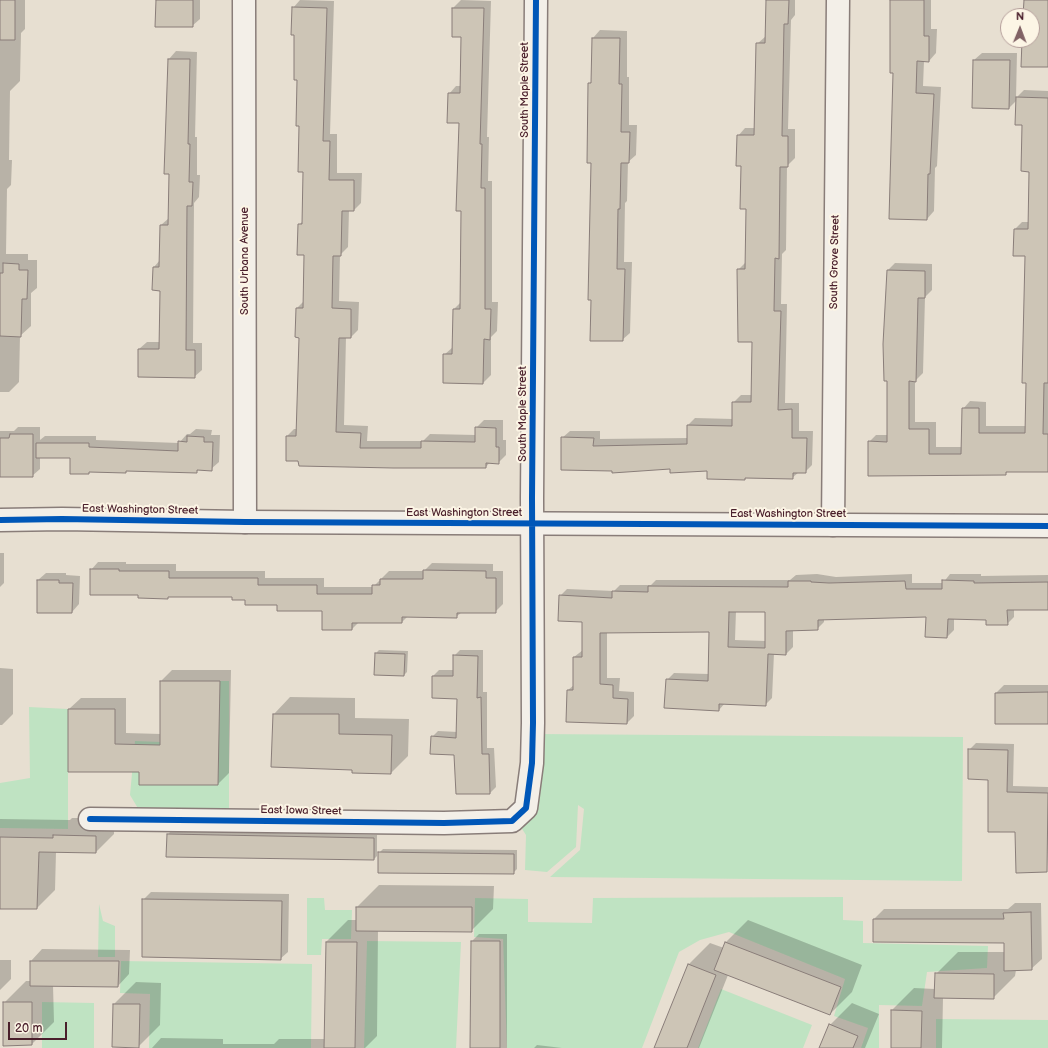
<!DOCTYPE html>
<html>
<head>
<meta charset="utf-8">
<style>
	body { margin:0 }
	#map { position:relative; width:1048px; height:1048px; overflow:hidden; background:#e7dfd1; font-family:"Balsamiq Sans",sans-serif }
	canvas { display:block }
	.north { position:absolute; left:1000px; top:8px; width:40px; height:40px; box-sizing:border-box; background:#fcf5e5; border:1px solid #b59f9b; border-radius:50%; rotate:1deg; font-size:11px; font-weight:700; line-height:16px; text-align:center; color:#4a1f2b }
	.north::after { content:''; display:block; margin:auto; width:14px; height:18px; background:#816265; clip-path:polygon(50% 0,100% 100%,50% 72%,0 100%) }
	.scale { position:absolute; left:8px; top:1022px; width:59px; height:18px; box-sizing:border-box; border:2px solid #4a1f2b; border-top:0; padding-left:5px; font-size:12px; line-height:14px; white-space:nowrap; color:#4a1f2b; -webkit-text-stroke:3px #fcf5e5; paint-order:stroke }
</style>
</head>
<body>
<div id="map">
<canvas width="1048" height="1048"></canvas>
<div class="north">N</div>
<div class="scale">20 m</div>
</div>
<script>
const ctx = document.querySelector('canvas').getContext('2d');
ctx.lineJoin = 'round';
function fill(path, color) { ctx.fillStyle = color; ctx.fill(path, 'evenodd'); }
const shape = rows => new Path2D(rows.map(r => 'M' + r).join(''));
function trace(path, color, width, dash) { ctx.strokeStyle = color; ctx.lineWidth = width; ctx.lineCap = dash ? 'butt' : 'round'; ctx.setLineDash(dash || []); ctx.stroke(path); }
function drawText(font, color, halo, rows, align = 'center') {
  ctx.font = font + ' "Balsamiq Sans",sans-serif'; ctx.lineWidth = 4; ctx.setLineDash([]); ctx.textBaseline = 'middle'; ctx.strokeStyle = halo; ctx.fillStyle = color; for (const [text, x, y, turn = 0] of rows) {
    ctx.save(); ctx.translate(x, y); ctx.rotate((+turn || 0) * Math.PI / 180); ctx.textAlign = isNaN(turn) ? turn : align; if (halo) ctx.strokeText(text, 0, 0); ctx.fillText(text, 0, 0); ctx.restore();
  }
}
const green = shape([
	[220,681,229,681,229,820,145,820,130,795,135,741,161,742,160,718,219,719],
	[29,707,68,709,68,829,0,828,0,783,30,778],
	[535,734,963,737,962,881,550,877,580,850,584,809,578,805,576,847,547,872,525,870,526,835,517,821],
	[843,897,843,920,863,921,863,943,988,946,987,968,927,972,922,1006,879,1005,879,1048,861,1048,868,1028,834,1016,845,979,729,932,700,940,679,952,642,1048,507,1048,503,939,474,937,475,898,528,899,528,922,592,923,593,898],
	[307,898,324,898,325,910,352,910,351,939,322,939,321,955,307,955],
	[99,904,103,921,115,926,115,957,98,957],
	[367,941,461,942,456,1048,364,1048],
	[121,961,312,964,311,1048,149,1048,150,994,120,993],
	[721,989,812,1025,803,1048,698,1048],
	[42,1002,94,1003,94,1048,42,1048],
	[936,1019,1048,1020,1048,1048,936,1048]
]);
const shadow = shape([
	[0,0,25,0,25,29,21,33,20,81,10,91,9,160,12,160,11,185,7,189,6,254,28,254,28,260,37,260,37,288,31,293,31,326,20,336,19,382,9,392,0,392],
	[157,0,200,0,200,19,192,26],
	[300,0,334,1,330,134,337,134,337,173,362,173,361,203,354,210,349,210,348,247,340,255,339,301,359,302,358,330,351,337,346,337,344,425,368,426,367,441,423,441,430,434,476,435,476,428,484,420,503,420,503,440,506,440,506,455,498,463,490,462,486,467,300,465,287,436,294,429,298,429,300,337,297,308,305,300,305,254,299,225,303,221,304,171,293,8],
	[461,0,491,1,487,137,489,137,488,181,492,181,492,302,498,302,497,331,491,337,491,375,483,383,444,355,453,347,454,309,461,302,462,210,460,122,449,94,456,86,461,86,462,36,453,36,453,8],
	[767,0,795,0,795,15,791,20,788,129,795,129,795,158,787,166,786,250,782,254,781,304,787,304,785,403,799,403,799,431,813,431,812,465,805,472,799,472,792,478,747,477,745,479,708,470,671,468,613,470,562,438,570,431,600,431,600,439,688,438,688,425,695,418,733,419,733,403,741,395,752,395,753,341,738,270,746,262,747,208,738,136,745,128,755,128,757,44,766,36],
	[891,0,931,0,931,29,937,29,936,53,929,61,924,61,923,86,941,87,937,166,935,168,934,211,927,219,894,72],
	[600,30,627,31,627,77,629,77,629,125,637,125,636,155,628,162,627,201,625,203,624,262,632,262,630,333,622,340,592,162,589,84,592,81,593,38],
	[176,51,197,52,195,137,197,137,197,175,200,175,199,197,194,203,193,343,202,343,202,370,194,377,139,349,147,342,160,342,161,290,154,267,160,260,161,225,169,218,169,59],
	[982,53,1017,53,1016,98,1024,90,1048,91,1048,470,1008,471,1005,474,869,442,876,435,888,435,888,270,895,263,932,264,932,290,925,297,923,373,915,381,915,422,936,422,936,447,962,447,963,409,970,401,986,402,986,426,1026,426,1026,255,1015,229,1022,222,1029,222,1030,171,1017,100,1009,108,974,60],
	[18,427,40,427,40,440,45,436,96,436,96,440,179,443,187,434,190,434,196,429,212,430,211,435,220,435,219,462,211,469,199,469,196,472,127,470,125,472,71,457,40,457,40,469,32,476,0,476,0,431,14,431],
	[0,553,4,553,4,583,0,587],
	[98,562,126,562,126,564,176,564,176,571,265,571,265,578,324,578,324,587,373,587,389,571,424,571,432,563,493,564,493,571,503,571,503,604,495,612,462,612,456,617,408,616,402,622,359,622,352,629,323,610,233,596,139,597,139,594,91,570],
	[46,573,66,573,66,575,80,576,79,604,72,612,38,580],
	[817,574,836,577,912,574,912,583,943,583,950,574,981,574,981,576,1048,575,1048,609,1014,609,1014,617,1007,624,987,619,954,618,954,630,947,637,927,616,824,618,824,622,817,629,793,630,793,647,786,654,774,653,772,698,765,705,725,703,719,710,667,680,674,673,709,674,710,631,607,632,607,678,620,678,619,691,634,692,634,716,627,723,568,690,574,685,574,657,583,650,583,621,560,596,567,589,614,591,620,585,651,585,656,580,790,580,796,575],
	[736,611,766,611,766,641,735,640],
	[379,650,408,651,407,672,404,675,376,653],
	[460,650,483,650,483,692,487,692,487,748,494,748,496,787,490,793,455,754,432,737,438,731,458,732,458,698,433,676,439,670,454,670,454,656],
	[0,668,13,669,13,714,2,725,0,725],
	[172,670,231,670,229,773,218,784,140,771,69,709,81,698,126,698,126,733,161,734,161,681],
	[1004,685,1048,685,1048,722,996,723,996,693],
	[290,697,355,698,355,718,409,719,408,756,391,773,353,772,353,769,272,766,274,714],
	[976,743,1014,744,1013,786,1048,787,1047,871,969,750],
	[72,818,114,818,114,834,96,852,56,852,55,890,37,908,0,908,0,819,70,820],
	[171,831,377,835,377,856,374,859,168,834],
	[383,849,517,850,517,869,513,873,379,853],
	[379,885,494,886,493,909,471,931,378,930,377,1036,365,1048,152,1048,161,1038,223,1039,223,1044,274,1044,279,1039,325,1039,326,942,348,920,357,920,357,907],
	[151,892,289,894,288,952,280,959,143,900],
	[1015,903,1041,903,1042,959,1031,969,1016,970,1015,976,993,998,943,998,942,1048,892,1048,892,1010,914,988,935,989,936,974,958,952,1005,952,1005,942,874,941,874,919,884,909,1008,909],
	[748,920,862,965,852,992,830,1014,728,975,699,1048,655,1048,688,965,710,943,724,948,726,942],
	[479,934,507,934,507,1048,471,1048,472,941],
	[42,949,130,950,129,974,118,986,53,985,54,1022,32,1044,4,1003,26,981,31,981,31,961],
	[0,960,11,960,11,979,0,990],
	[136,982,161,983,160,1025,138,1047,113,1046,114,1004],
	[852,1003,879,1014,865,1048,820,1048,830,1025],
	[537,1045,562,1048,534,1048]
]);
const building = shape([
	[0,0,15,0,15,40,0,40,0,0],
	[156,0,193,0,193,27,155,27,156,0],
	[766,0,789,0,788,24,784,24,782,136,788,136,788,167,780,167,779,259,775,258,774,311,781,311,778,410,792,409,792,438,807,438,806,473,793,473,793,479,745,478,745,480,707,479,707,471,670,473,670,469,612,473,612,471,561,470,561,437,594,438,593,446,687,444,687,425,732,426,732,402,751,402,752,342,738,342,737,269,745,269,746,209,740,209,741,166,736,166,737,135,754,135,756,43,765,43,766,0],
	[890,0,924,0,924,36,929,36,929,62,917,61,916,93,934,94,930,174,928,174,927,220,889,219,893,73,890,73,890,0],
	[1024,0,1048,0,1048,67,1021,67,1022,40,1032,40,1032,16,1023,16,1024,0],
	[292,7,327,8,323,141,330,141,329,180,354,180,354,211,342,211,341,256,333,256,332,308,351,309,351,338,339,338,336,432,361,433,360,448,421,448,421,441,475,442,475,427,496,428,496,447,499,447,499,464,486,463,486,468,393,468,299,466,298,461,286,461,286,436,296,436,299,338,295,337,296,308,303,308,304,255,297,255,298,224,302,224,303,172,298,172,299,126,296,126,297,80,294,80,294,35,291,35,292,7],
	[452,8,484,8,480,144,482,144,481,188,485,188,485,309,491,309,490,340,484,339,483,384,443,383,443,354,452,354,453,309,460,309,461,211,456,211,459,123,447,123,448,93,460,93,461,37,452,37,452,8],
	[592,38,620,38,619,84,622,84,621,132,630,132,629,163,621,163,620,209,618,209,617,269,625,269,623,341,590,341,591,300,588,300,591,163,587,163,588,83,591,83,592,38],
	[168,59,190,59,188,144,190,144,189,182,193,182,192,206,187,206,186,350,195,350,195,378,138,377,138,349,159,349,160,291,152,290,153,267,159,267,160,225,168,225,169,174,164,174,168,59],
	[973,60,1010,60,1009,109,972,108,973,60],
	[1016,97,1048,98,1048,383,1044,383,1043,434,1048,434,1048,472,1006,472,1006,475,868,476,868,441,887,442,887,381,884,381,883,344,887,270,925,271,925,298,918,298,916,382,909,381,909,429,929,429,929,454,961,454,962,408,979,408,979,433,1025,433,1026,383,1022,383,1025,256,1013,256,1014,229,1028,229,1029,172,1021,171,1022,125,1015,125,1016,97],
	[3,263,19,264,19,270,28,270,27,299,22,299,21,337,0,336,0,273,3,273,3,263],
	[10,434,33,434,33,477,0,477,0,438,9,438,10,434],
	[187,436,204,437,204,442,213,442,212,471,197,470,197,473,126,471,126,473,89,472,89,474,70,474,70,458,36,458,36,443,89,443,89,447,178,451,178,441,187,442,187,436],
	[90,569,119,569,119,571,169,571,169,578,258,578,258,585,317,585,317,594,372,594,372,585,380,585,380,579,423,579,423,570,486,571,486,578,496,578,496,613,457,613,457,618,402,617,402,623,352,623,352,630,322,630,322,611,277,611,277,605,245,605,245,600,232,600,232,597,168,597,168,599,138,598,138,595,90,595,90,569],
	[37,580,59,580,59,583,73,583,72,613,37,613,37,580],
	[942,580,974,581,974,583,1048,582,1048,610,1007,610,1008,625,986,625,986,620,948,619,947,638,925,637,926,617,818,620,818,630,786,631,786,655,768,654,766,706,719,704,719,711,664,708,666,679,708,681,709,632,600,633,600,684,613,685,613,698,628,699,627,724,566,722,567,690,573,690,573,657,582,657,582,622,558,621,559,595,612,598,612,591,648,592,648,586,788,587,788,581,811,581,811,582,829,583,905,581,906,589,942,589,942,580],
	[729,612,765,612,765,648,728,647,729,612],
	[375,653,405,654,404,676,374,675,375,653],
	[453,655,478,656,477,698,481,697,482,754,489,754,490,794,456,794,454,755,430,754,431,736,456,738,457,699,432,698,432,676,453,676,453,655],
	[160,681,220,681,218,785,139,785,139,772,68,772,68,709,115,709,115,744,160,745,160,681],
	[1048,692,1048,724,995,724,995,693,1048,692],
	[273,714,339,714,339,734,392,735,391,774,352,773,352,770,271,767,273,714],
	[968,749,1008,750,1007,792,1048,793,1047,872,1016,873,1015,832,988,832,988,780,968,779,968,749],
	[167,834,374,838,374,860,166,857,167,834],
	[53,835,96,836,96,853,39,852,37,909,0,909,0,837,53,838,53,835],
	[378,852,514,854,514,874,378,873,378,852],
	[142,899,282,901,281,960,142,957,142,899],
	[356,907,472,907,472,932,356,931,356,907],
	[1031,912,1032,970,1004,971,1004,943,873,942,873,919,1004,919,1003,913,1031,912],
	[471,941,500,941,500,1048,470,1048,471,941],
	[326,942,357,942,355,1048,324,1048,326,942],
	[725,942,841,987,830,1015,714,970,725,942],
	[30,961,119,961,118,987,30,986,30,961],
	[688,964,716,975,687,1048,654,1048,688,964],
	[935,973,994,974,994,999,934,998,935,973],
	[3,1002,32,1002,32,1045,3,1046,3,1002],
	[113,1004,140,1004,139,1048,112,1047,113,1004],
	[891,1010,922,1011,921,1048,891,1048,891,1010],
	[829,1024,858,1036,853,1048,819,1048,829,1024]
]);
const street = shape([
	[244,0,245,522],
	[833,525,838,0],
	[90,819,444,823,512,821,526,808,532,763,533,723,532,498,536,0]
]);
const secondary = shape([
	[0,520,62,519,245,522,1048,526]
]);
const cycleway = shape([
	[0,520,62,519,245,522,1048,526],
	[90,819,444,823,512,821,526,808,532,763,533,723,532,498,536,0]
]);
const streetNames = [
	["South Maple Street",525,90,-90],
	["South Urbana Avenue",245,261,-90],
	["South Grove Street",835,262,-89],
	["South Maple Street",523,414,-90],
	["East Washington Street",140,510,1],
	["East Washington Street",464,513],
	["East Washington Street",788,514],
	["East Iowa Street",301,811,1]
];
fill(green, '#bfe3c2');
fill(shadow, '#0003');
fill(building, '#cdc5b6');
trace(building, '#897d79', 1);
trace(street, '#897d79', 25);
trace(secondary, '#897d79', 25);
trace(street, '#f3efe8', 22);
trace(secondary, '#f3efe8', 22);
trace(cycleway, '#0057b8', 6);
drawText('11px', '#4a1f2b', '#fcf5e5', streetNames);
</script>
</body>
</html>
